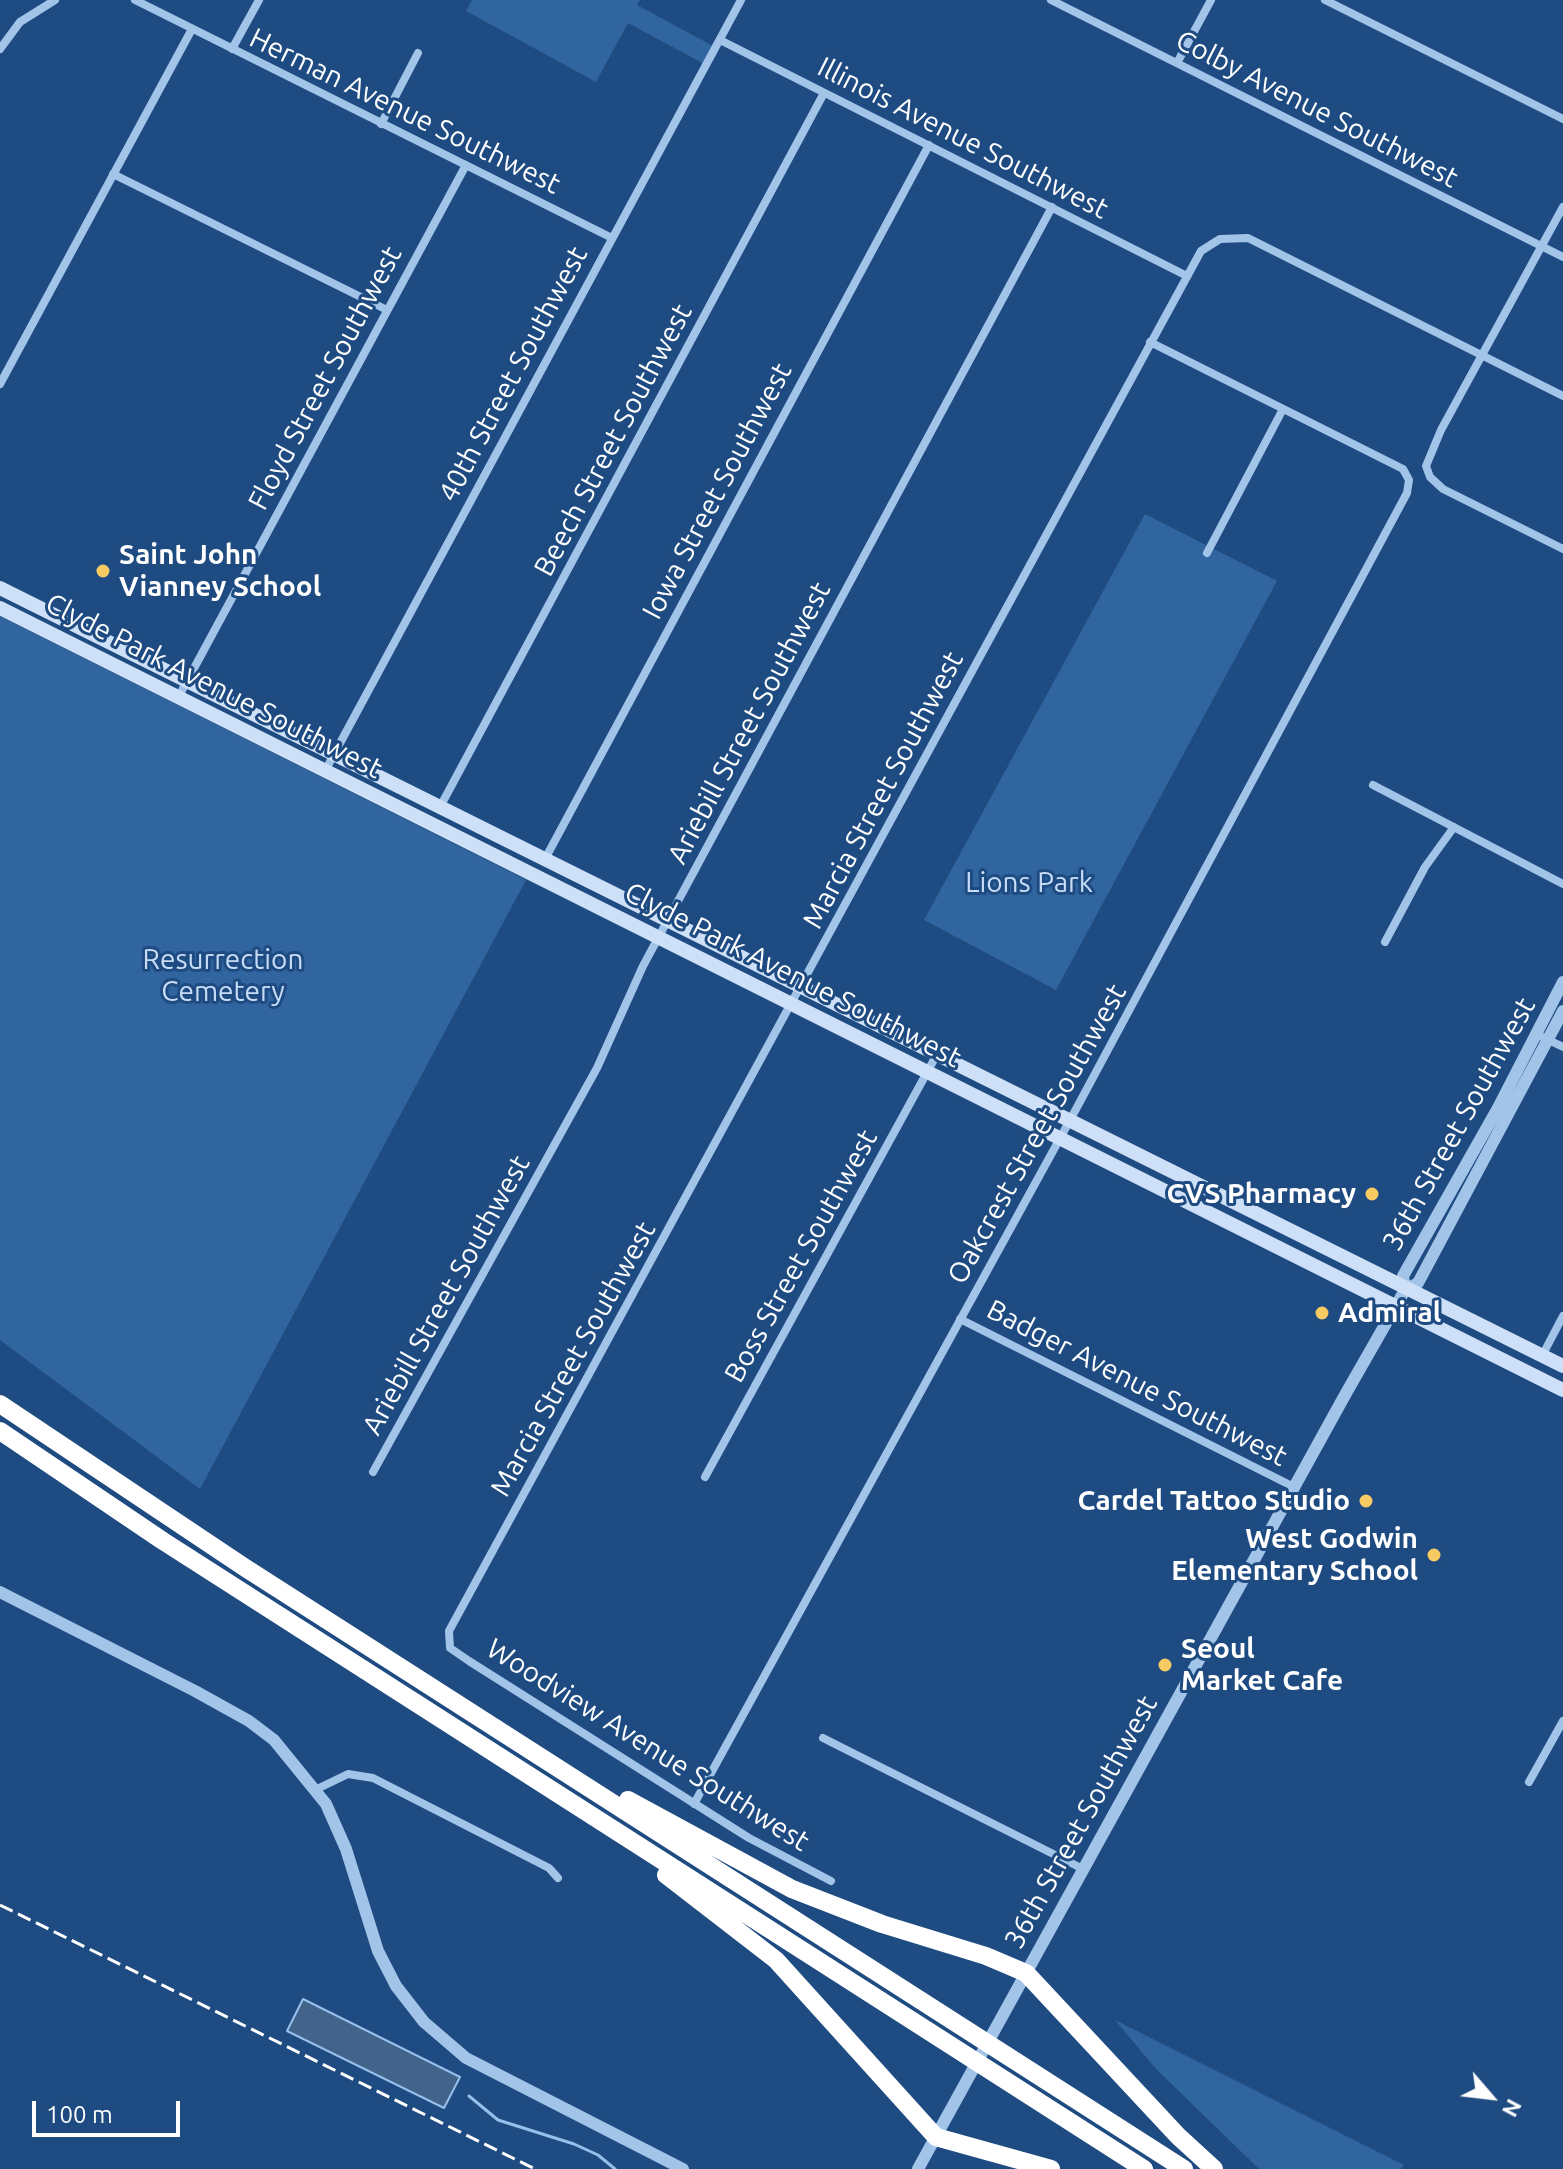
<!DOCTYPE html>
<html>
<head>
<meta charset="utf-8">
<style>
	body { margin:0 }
	#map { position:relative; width:1563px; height:2169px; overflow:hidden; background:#1e4b81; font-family:Ubuntu,sans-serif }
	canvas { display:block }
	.north { position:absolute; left:1451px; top:2057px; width:80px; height:80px; -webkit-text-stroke:6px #1e4b81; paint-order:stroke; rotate:118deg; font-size:22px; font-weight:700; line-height:32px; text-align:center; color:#fff }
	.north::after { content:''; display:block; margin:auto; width:28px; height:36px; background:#fff; clip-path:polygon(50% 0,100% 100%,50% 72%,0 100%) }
	.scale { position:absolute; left:32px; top:2101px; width:148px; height:36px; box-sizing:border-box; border:4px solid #fff; border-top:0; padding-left:10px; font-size:24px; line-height:28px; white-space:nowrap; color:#fff; -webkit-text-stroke:6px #1e4b81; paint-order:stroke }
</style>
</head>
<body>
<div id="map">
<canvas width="1563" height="2169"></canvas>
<div class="north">N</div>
<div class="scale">100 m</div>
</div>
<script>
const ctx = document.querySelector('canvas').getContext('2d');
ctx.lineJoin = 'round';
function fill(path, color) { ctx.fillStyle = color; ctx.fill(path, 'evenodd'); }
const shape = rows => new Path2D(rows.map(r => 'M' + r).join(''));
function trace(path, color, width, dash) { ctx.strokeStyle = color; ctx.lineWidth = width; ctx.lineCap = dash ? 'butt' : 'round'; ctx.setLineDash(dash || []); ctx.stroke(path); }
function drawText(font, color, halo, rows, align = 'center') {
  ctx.font = font + ' Ubuntu,sans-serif'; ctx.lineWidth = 6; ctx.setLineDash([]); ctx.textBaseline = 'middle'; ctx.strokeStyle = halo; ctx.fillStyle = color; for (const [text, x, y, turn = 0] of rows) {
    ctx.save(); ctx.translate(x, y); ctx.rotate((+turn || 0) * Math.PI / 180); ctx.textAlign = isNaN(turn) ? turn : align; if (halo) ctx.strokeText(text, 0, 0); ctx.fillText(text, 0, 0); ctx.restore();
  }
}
const green = shape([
	[472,0,640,0,637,5,713,46,706,65,628,23,596,82,466,11],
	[1145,514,1277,581,1056,990,924,920],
	[0,616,526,880,200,1489,0,1340],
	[1115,2020,1404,2165,1401,2169,1259,2169,1157,2070]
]);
const water = shape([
	[303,1999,460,2077,444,2108,287,2031,303,1999]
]);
const stream = shape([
	[469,2096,498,2120,574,2144,598,2155,615,2169]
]);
const minor = shape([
	[135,0,612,238],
	[1051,0,1563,257],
	[1325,0,1563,119],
	[720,40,1185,275],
	[0,49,20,22,55,0],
	[232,49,259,0],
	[1177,63,1211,0],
	[381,124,418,53],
	[113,174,387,310],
	[1563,207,1441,430,1426,466,1430,477,1443,489,1563,549],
	[0,384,192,29],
	[1207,553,1283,409],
	[179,696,466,165],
	[325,771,741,0],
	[1373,785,1563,884],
	[440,807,824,93],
	[545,859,929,145],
	[1385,942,1425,867,1454,827],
	[1536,1034,1563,1047],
	[960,1319,1294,1487],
	[1542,1356,1563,1316],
	[373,1472,597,1068,643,966,1052,207],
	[705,1477,936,1056],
	[823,1738,1083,1869],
	[1529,1782,1563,1721],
	[317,1789,348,1774,373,1778,549,1868,558,1878],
	[694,1804,1075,1111,1407,493,1409,480,1403,469,1150,342],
	[831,1881,749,1838,469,1661,450,1648,449,1631,1201,251,1220,239,1248,238,1563,396]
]);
const tertiary = shape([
	[1405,1290,1403,1276,1498,1108,1563,982],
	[0,1592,195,1691,249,1721,274,1740,326,1804,346,1849,378,1951,396,1986,424,2022,466,2058,683,2169],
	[918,2169,1345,1395,1405,1290,1418,1283,1563,1011]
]);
const secondary = shape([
	[0,588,1563,1366],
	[0,608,1563,1390]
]);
const motorway = shape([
	[0,1404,244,1567,1184,2169],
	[0,1431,163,1541,1144,2169],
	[628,1800,792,1889,882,1924,986,1956,1026,1973,1178,2136,1214,2169],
	[666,1875,776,1960,936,2137,1051,2169]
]);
const rail = shape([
	[0,1905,535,2169]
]);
const markers = [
	[103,571,8,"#f8ca62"],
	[1372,1194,8,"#f8ca62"],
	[1322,1313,8,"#f8ca62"],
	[1366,1501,8,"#f8ca62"],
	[1434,1555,8,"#f8ca62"],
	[1165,1665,8,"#f8ca62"]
];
const streetNames = [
	["Colby Avenue Southwest",1317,109,27],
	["Herman Avenue Southwest",405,111,26],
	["Illinois Avenue Southwest",963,138,27],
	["40th Street Southwest",513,374,-62],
	["Floyd Street Southwest",325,378,-62],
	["Beech Street Southwest",613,440,-62],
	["Iowa Street Southwest",717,491,-62],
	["Clyde Park Avenue Southwest",214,686,27],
	["Ariebill Street Southwest",749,723,-62],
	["Marcia Street Southwest",883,790,-62],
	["Clyde Park Avenue Southwest",793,975,27],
	["36th Street Southwest",1459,1124,-61],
	["Oakcrest Street Southwest",1037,1134,-61],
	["Boss Street Southwest",801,1256,-61],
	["Ariebill Street Southwest",446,1295,-61],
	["Marcia Street Southwest",573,1359,-61],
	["Badger Avenue Southwest",1137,1383,27],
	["Woodview Avenue Southwest",648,1745,32],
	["36th Street Southwest",1081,1822,-61]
];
const poiNames = [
	["Saint John",119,555],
	["Vianney School",119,587],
	["CVS Pharmacy",1356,1194,"right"],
	["Admiral",1338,1313],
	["Cardel Tattoo Studio",1350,1501,"right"],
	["West Godwin",1418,1539,"right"],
	["Elementary School",1418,1571,"right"],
	["Seoul",1181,1649],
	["Market Cafe",1181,1681]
];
const parkNames = [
	["Lions Park",1029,883],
	["Resurrection",223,960],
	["Cemetery",223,992]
];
fill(green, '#31659f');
fill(water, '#42648b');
trace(water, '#96bfeb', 2);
trace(stream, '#96bfeb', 3);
trace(minor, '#a3c4e9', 8);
trace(tertiary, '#a3c4e9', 12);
trace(secondary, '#cee0f7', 14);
trace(motorway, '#fff', 18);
trace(rail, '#fff', 3, [14, 6]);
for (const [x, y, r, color] of markers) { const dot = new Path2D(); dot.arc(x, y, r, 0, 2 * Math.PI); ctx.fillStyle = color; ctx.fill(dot); trace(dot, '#1e4b81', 3); }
drawText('28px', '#fff', '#1e4b81', streetNames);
drawText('bold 28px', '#fff', '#1e4b81', poiNames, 'left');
drawText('28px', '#c7ddf7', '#1e4b81', parkNames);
</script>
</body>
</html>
